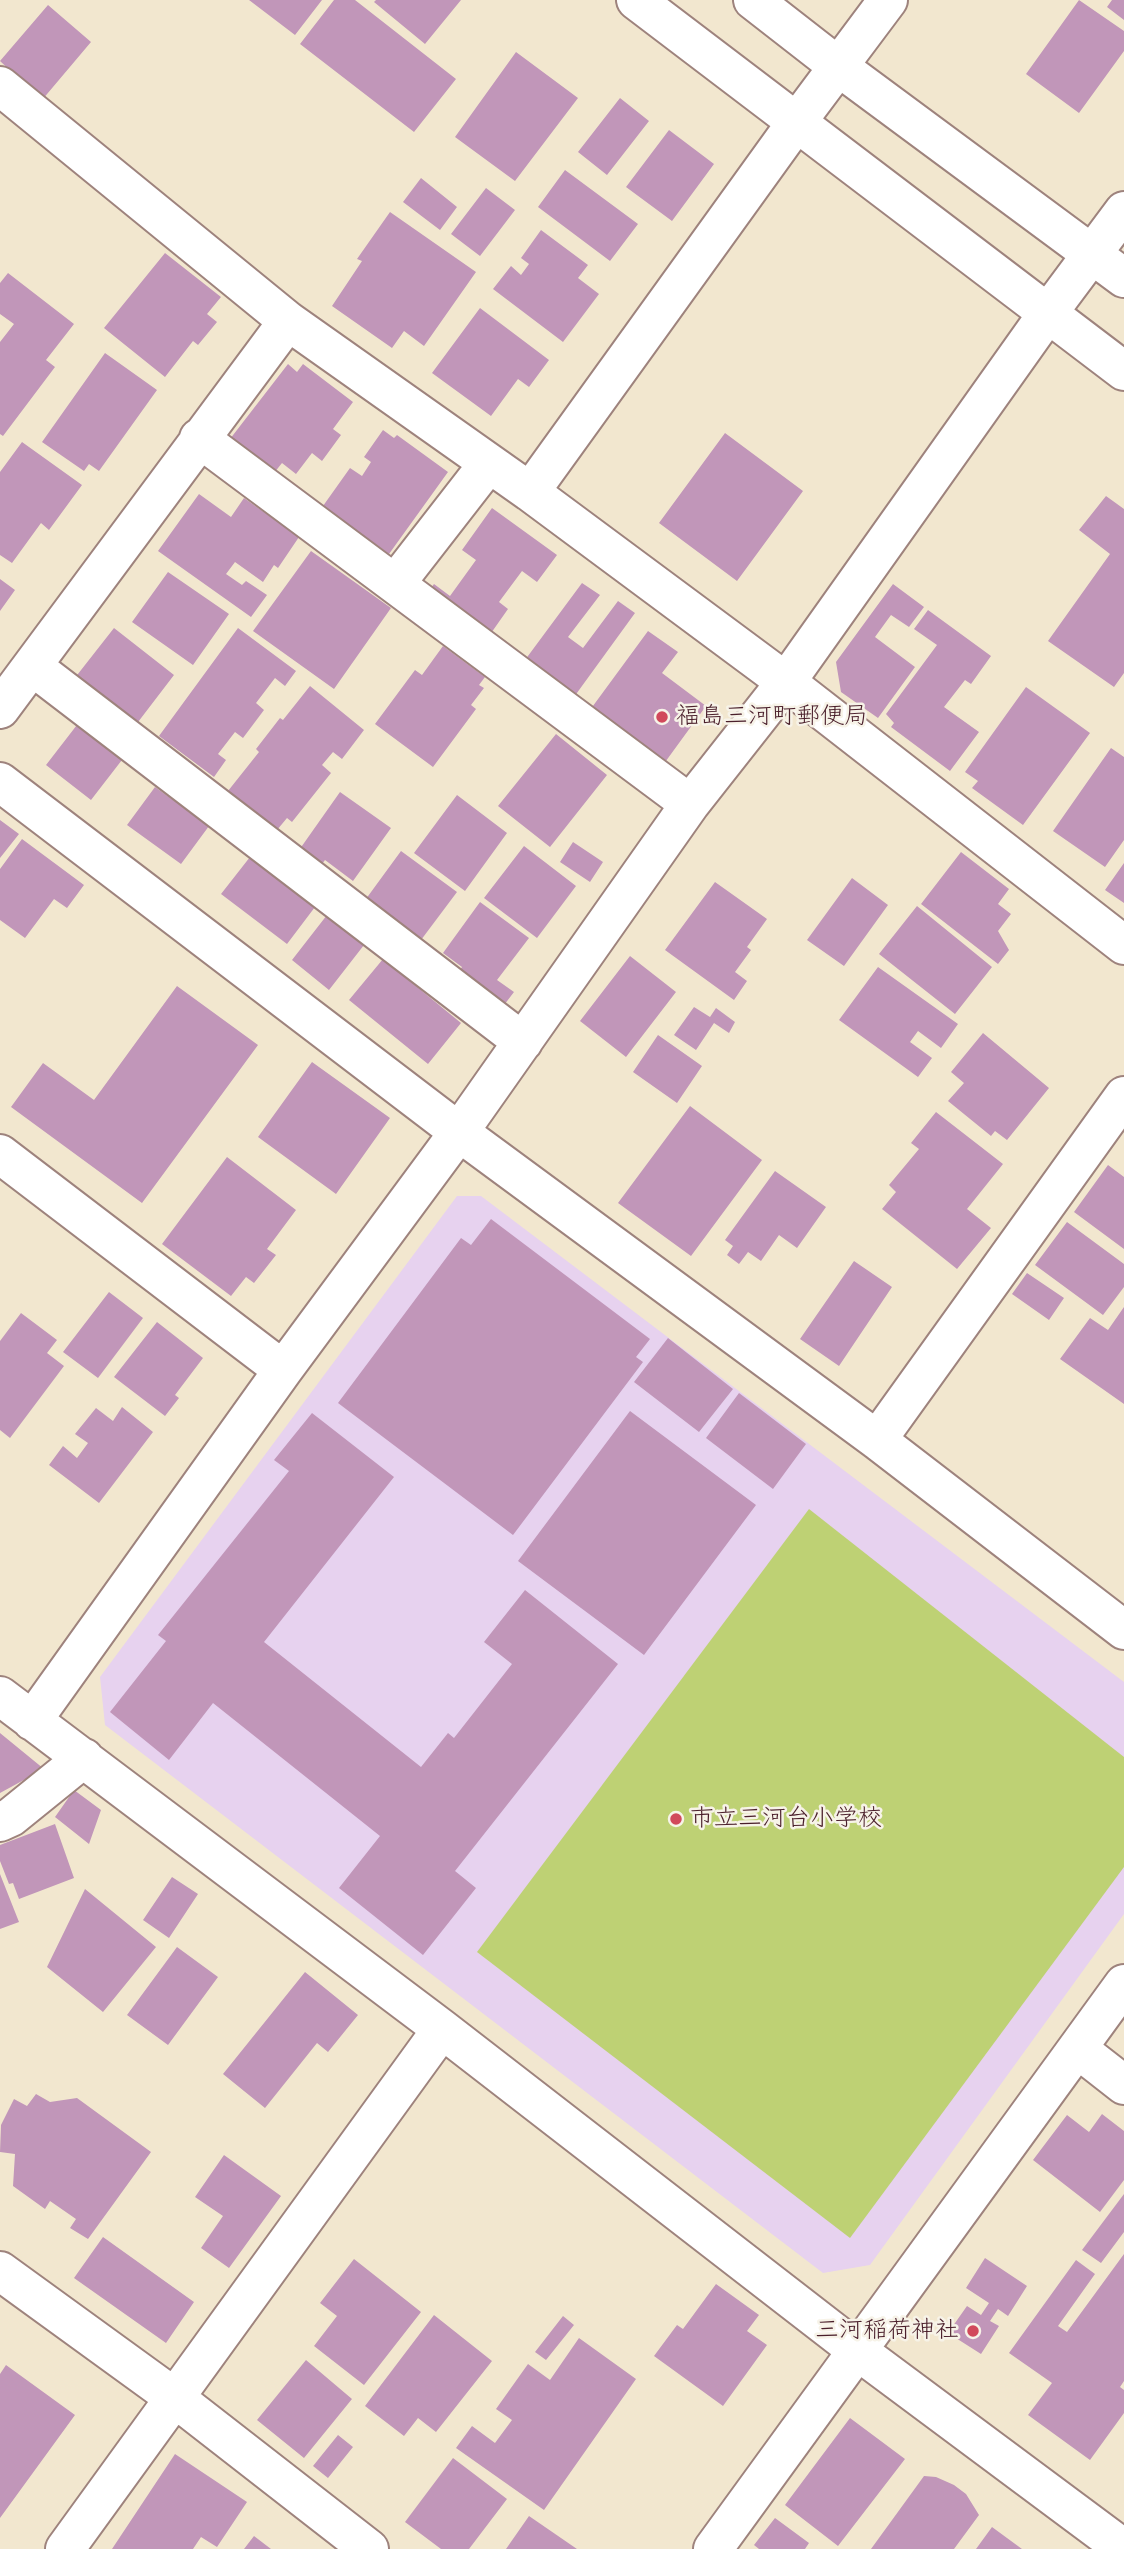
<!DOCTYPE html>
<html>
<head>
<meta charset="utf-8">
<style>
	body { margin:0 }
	canvas { display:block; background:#f2e7cf }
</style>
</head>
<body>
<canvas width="1124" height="2549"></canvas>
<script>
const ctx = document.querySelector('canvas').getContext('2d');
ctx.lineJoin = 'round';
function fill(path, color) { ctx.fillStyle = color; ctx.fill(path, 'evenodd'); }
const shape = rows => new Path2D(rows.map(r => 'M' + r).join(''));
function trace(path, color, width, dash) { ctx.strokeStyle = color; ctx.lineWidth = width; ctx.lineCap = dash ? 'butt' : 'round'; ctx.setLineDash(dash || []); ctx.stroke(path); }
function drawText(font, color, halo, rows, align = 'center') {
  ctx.font = font + ' Pangolin,"Klee One",sans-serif'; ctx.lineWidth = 5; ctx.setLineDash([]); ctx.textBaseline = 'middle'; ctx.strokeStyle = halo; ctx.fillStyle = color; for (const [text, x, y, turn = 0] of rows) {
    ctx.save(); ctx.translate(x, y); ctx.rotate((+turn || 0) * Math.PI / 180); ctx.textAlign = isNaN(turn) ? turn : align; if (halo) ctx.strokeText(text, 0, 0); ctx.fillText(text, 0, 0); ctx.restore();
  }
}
const built = shape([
	[457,1196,481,1196,1124,1682,1124,1914,870,2265,823,2273,105,1725,100,1677]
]);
const green = shape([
	[809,1509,1124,1757,1124,1867,850,2238,477,1952]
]);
const building = shape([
	[249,0,322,0,295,35],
	[334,0,355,0,456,79,414,132,300,44],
	[376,0,461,0,425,44,374,2],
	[1079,0,1124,31,1124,51,1079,113,1026,74],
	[1112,0,1124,0,1124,20,1107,7],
	[48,5,91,42,42,100,0,61],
	[516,52,578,98,515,181,455,137],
	[620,98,649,121,607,175,578,152],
	[669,130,714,164,672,221,626,187],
	[565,170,638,224,610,261,538,207],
	[421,178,457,207,440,230,403,202],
	[486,188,515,210,480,256,451,234],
	[390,212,476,272,424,346,404,331,392,348,332,306,362,261,357,259],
	[541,230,588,265,578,278,599,294,563,342,493,289,511,266,521,275,529,264,521,258],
	[165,253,221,297,207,314,217,322,198,345,193,341,165,377,104,328],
	[8,273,74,324,46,360,55,367,3,436,0,434,0,342,14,324,0,314,0,283],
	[480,308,549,360,529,387,518,379,491,416,432,373],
	[105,353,157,390,99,471,89,464,84,471,42,442],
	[288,364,297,372,303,364,353,402,333,429,341,435,322,461,312,453,296,474,282,463,274,473,230,439],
	[383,430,394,438,397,435,448,472,389,554,323,506,350,468,362,476,371,462,364,457],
	[725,433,803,491,737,581,659,523],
	[22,442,82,485,49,530,41,523,12,563,0,555,0,472],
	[199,494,231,517,244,498,299,537,278,568,274,565,263,582,235,562,226,574,242,585,246,581,267,595,251,617,158,551],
	[1106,496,1124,509,1124,673,1114,687,1048,641,1110,554,1079,530],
	[492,508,557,555,537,582,522,571,499,602,508,609,489,636,428,592,434,584,450,596,476,560,462,550],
	[311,551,391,608,334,689,253,631],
	[168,572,229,614,193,665,132,622],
	[0,579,15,590,0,611],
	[582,583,600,595,568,637,583,648,618,601,635,613,574,697,525,660],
	[893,584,924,607,909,627,891,615,875,637,915,667,878,718,841,692,836,662],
	[928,610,991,656,971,684,965,680,944,707,979,732,950,771,891,727,894,723,886,714,937,645,914,629],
	[114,628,174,675,135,726,74,679],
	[238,628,296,671,285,686,275,678,256,703,264,710,243,738,235,732,218,754,226,760,214,777,159,736],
	[648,631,678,652,662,673,706,706,663,765,590,710],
	[443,646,485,677,479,685,484,688,471,705,476,709,433,767,375,724,415,670,422,675],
	[310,686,364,730,342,759,333,752,322,765,331,773,292,822,287,818,277,830,228,791,259,752,256,749,280,718,283,720],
	[1026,687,1090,733,1023,825,972,788,978,781,965,772],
	[80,721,125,756,91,800,46,765],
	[556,734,607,775,550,847,498,806],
	[1111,748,1124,757,1124,840,1105,867,1053,831],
	[155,787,209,826,181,864,127,825],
	[340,792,391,828,353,881,325,860,319,868,297,853],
	[457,795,507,833,465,891,414,853],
	[0,820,19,834,0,858],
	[22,839,84,885,67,908,54,899,25,938,0,920,0,869],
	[573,842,603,862,590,882,560,862],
	[524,846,576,886,537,938,484,898],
	[401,851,457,892,418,944,363,903],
	[961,852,1009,889,998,904,1011,914,998,931,1009,950,998,964,921,904],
	[250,857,315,907,287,944,221,894],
	[1124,863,1124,903,1105,890],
	[852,878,888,905,844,966,807,940],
	[715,882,767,919,747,947,751,950,735,972,747,981,734,1000,665,950],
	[480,902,529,938,497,980,514,992,501,1009,456,976,462,967,443,953],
	[917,906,992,967,955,1014,879,954],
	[327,915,364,945,329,990,292,960],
	[630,956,676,992,626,1057,580,1021],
	[383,959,461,1023,428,1064,349,1000],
	[878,967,958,1024,941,1048,918,1031,910,1042,932,1058,918,1077,839,1020],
	[177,986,258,1045,142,1203,11,1107,43,1063,94,1100],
	[694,1007,710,1017,716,1008,735,1022,729,1033,714,1023,696,1050,674,1035],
	[983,1033,1049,1088,1007,1140,995,1131,991,1136,948,1101,964,1083,951,1072],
	[658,1035,702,1066,677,1103,633,1072],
	[312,1062,390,1118,336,1194,258,1137],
	[690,1106,762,1160,691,1256,618,1203],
	[936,1112,1003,1164,967,1209,991,1228,957,1269,882,1209,896,1192,889,1185,919,1149,911,1143],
	[227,1157,296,1210,267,1249,276,1255,254,1283,246,1277,231,1296,162,1244],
	[1108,1165,1124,1177,1124,1249,1074,1212],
	[775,1171,826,1207,797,1248,779,1235,761,1261,748,1252,739,1264,727,1255,733,1246,725,1240],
	[491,1219,650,1339,636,1357,643,1362,513,1535,338,1403,461,1238,471,1245],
	[1067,1222,1124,1264,1124,1287,1103,1315,1035,1265],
	[854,1261,892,1287,839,1366,800,1339],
	[1027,1273,1064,1298,1049,1320,1012,1294],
	[109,1292,143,1318,98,1378,63,1352],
	[1124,1307,1124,1404,1060,1359,1090,1318,1108,1330],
	[21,1313,57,1340,47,1353,64,1366,10,1438,0,1430,0,1341],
	[157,1322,203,1358,175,1395,179,1398,165,1416,114,1377],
	[668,1338,733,1389,699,1432,634,1382],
	[739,1393,806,1444,773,1489,706,1438],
	[122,1407,153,1432,99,1503,49,1465,63,1446,77,1458,88,1443,75,1434,96,1408,113,1421],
	[630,1411,756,1505,644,1655,518,1561],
	[312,1413,394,1477,264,1642,421,1767,448,1733,454,1738,512,1664,484,1642,525,1590,618,1664,455,1871,476,1888,423,1955,339,1888,380,1836,213,1703,169,1760,110,1712,166,1641,158,1635,289,1471,274,1460],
	[0,1733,44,1769,0,1793],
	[74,1790,101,1810,89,1844,55,1817],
	[55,1824,74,1878,19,1899,13,1883,9,1884,0,1861,0,1845],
	[0,1874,19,1922,0,1929],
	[172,1877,198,1894,169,1938,143,1920],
	[85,1889,156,1947,103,2012,47,1967],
	[177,1947,218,1977,168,2045,127,2015],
	[305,1972,358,2015,328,2052,317,2043,265,2108,223,2074],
	[36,2094,50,2102,77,2098,151,2152,88,2239,70,2228,76,2219,50,2201,45,2209,13,2186,15,2154,0,2152,1,2125,14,2099,27,2106],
	[1102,2114,1124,2131,1124,2180,1100,2212,1033,2160,1067,2115,1089,2132],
	[224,2155,281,2196,229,2268,201,2248,223,2216,195,2197],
	[1124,2194,1124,2232,1101,2263,1082,2250],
	[103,2237,194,2302,166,2343,74,2278],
	[1124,2254,1124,2381,1120,2387,1124,2390,1124,2413,1090,2460,1028,2415,1052,2383,1009,2353,1076,2260,1095,2274,1058,2326,1067,2332],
	[985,2258,1027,2286,1008,2316,998,2309,990,2321,999,2326,981,2354,948,2333,967,2306,981,2315,989,2303,966,2288],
	[354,2259,421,2312,364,2385,314,2346,337,2316,320,2303],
	[716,2284,759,2315,747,2331,767,2345,723,2406,654,2356,677,2325,683,2329],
	[434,2315,492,2361,436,2432,418,2418,404,2436,365,2406],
	[563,2316,574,2325,546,2360,535,2352],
	[579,2338,636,2379,544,2510,456,2448,472,2426,495,2443,512,2420,496,2409,528,2364,550,2380],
	[306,2360,352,2399,304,2458,257,2420],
	[6,2365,75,2415,0,2518,0,2374],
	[850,2418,905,2459,838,2546,785,2505],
	[338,2435,353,2447,328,2478,313,2466],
	[175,2454,247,2502,217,2547,201,2537,193,2549,112,2549],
	[453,2458,507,2499,469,2549,441,2549,405,2522],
	[924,2476,936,2477,954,2485,966,2494,979,2515,954,2549,871,2549],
	[529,2516,577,2549,506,2549],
	[775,2518,809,2543,805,2549,759,2549,754,2545],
	[992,2527,1022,2549,976,2549],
	[254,2536,271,2549,244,2549]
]);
const minor = shape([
	[636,0,1124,371],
	[753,0,839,67,1124,278],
	[0,86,288,321,530,492,786,682,1124,945],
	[199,438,690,804],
	[530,492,796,123,888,0],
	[395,584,489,463],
	[32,666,523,1042],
	[0,709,288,321],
	[0,782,459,1132,877,1440,1124,1630],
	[0,1154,283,1370],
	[877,1440,1124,1096],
	[0,1696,442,2029,858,2351,1124,2549],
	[32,1721,283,1370,459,1132,690,804,786,682,1048,313,1124,211],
	[0,1822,11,1817,84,1758],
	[1078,2049,1124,2085],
	[0,2271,175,2398,369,2549],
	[65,2549,442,2029],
	[713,2549,1124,1984]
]);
const markers = [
	[662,717,7,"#d1495b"],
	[676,1819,7,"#d1495b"],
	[973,2331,7,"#d1495b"]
];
const poiNames = [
	["福島三河町郵便局",676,717],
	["市立三河台小学校",690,1819],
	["三河稲荷神社",959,2331,"right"]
];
fill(built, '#e7d2ef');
fill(green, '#bed174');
fill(building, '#c196b9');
trace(minor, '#9e837d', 42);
trace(minor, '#fff', 38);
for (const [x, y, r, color] of markers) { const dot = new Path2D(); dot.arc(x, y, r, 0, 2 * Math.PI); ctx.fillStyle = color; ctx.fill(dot); trace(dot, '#f7f3e8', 2.5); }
drawText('24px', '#4a1f2b', '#f7f3e8', poiNames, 'left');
</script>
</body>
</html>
